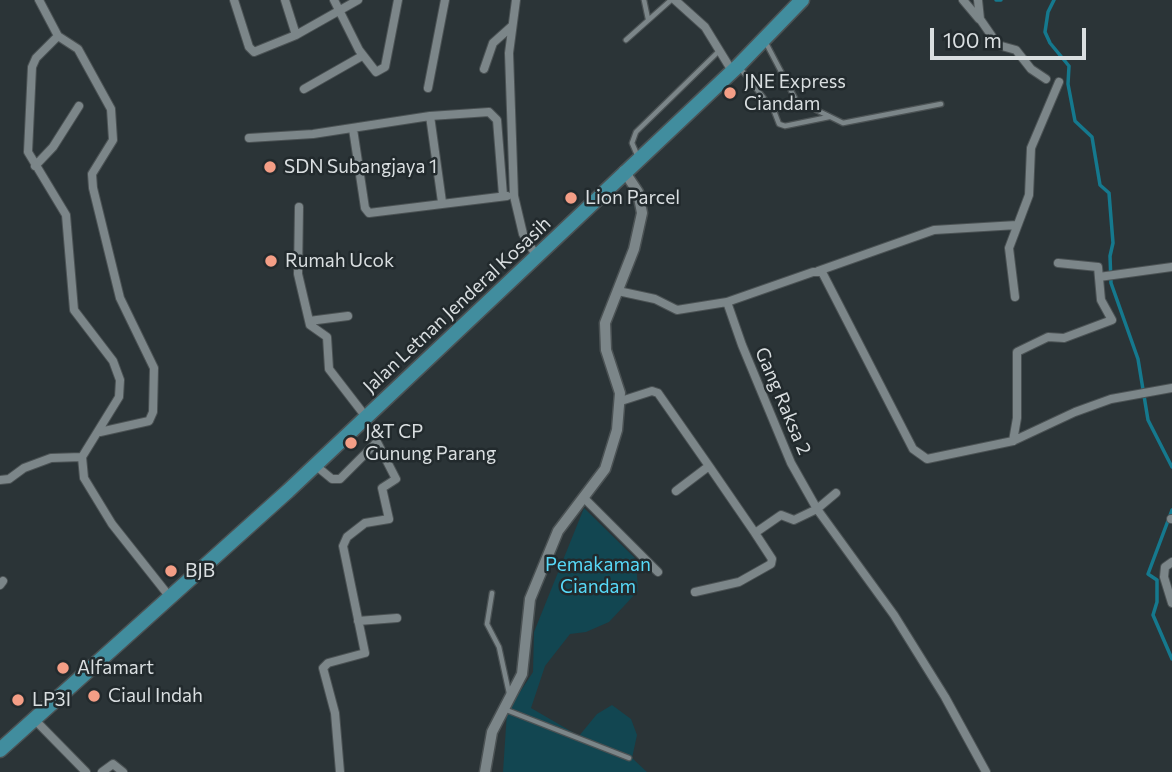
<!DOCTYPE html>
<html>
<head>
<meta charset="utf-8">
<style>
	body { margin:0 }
	#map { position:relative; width:1172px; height:772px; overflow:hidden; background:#2b3437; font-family:Commissioner,sans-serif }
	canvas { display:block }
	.scale { position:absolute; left:930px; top:28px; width:156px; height:32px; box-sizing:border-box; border:4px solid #d9dee0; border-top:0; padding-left:9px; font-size:21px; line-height:24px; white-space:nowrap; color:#d9dee0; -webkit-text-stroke:5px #222a2d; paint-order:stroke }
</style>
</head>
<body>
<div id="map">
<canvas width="1172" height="772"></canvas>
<div class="scale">100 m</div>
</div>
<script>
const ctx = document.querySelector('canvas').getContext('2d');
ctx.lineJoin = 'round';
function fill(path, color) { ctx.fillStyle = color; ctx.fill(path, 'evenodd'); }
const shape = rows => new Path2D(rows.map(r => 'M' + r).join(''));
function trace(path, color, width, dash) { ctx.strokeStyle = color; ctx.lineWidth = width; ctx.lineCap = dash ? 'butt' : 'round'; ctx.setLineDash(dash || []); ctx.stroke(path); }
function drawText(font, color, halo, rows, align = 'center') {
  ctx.font = font + ' Commissioner,sans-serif'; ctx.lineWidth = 5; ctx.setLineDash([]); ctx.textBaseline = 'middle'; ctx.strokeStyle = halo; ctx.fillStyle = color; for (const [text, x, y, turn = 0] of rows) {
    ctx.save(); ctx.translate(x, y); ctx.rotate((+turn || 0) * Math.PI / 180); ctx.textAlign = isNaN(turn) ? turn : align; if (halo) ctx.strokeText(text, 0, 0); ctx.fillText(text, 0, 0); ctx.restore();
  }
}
const green = shape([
	[584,508,636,559,638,591,609,622,586,632,570,634,545,666,531,708,579,736,597,714,612,705,631,719,637,735,632,758,647,772,503,772,507,712,533,672,534,632]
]);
const stream = shape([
	[996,0,1001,0],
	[1054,0,1048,12,1045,32,1050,43,1069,66,1068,84,1075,121,1092,137,1100,185,1109,193,1113,243,1110,256,1111,283,1138,359,1148,420,1172,467],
	[1172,510,1148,574,1157,580,1157,602,1153,615,1172,659]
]);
const service = shape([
	[644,0,648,19],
	[626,40,671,0],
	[766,43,796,100,843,123,941,104],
	[740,68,774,111,796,100],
	[774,111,779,124,785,126,829,117],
	[638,157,632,143,636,132,720,50],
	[492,593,487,624,499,647,509,693],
	[504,709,629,758]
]);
const minor = shape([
	[39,0,58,36,78,49,111,109,113,140,92,174,93,188,120,298,154,368,153,412,149,421,100,432],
	[234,0,249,47,254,52,296,35,358,0],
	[285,0,296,35],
	[334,0,359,50,376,72,385,67,398,0],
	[516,0,509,53,514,196,523,234,537,257],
	[675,0,705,27,732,71],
	[963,0,979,19],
	[978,0,980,19,998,45,1016,50,1031,69,1046,79],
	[58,36,36,58,32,67,28,152,66,215,74,310,113,361,120,380,119,397,82,457,84,478,112,524,169,596],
	[484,69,493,43,512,26],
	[428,88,445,0],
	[304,89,362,56],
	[430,116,442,202],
	[353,129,365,208,369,213,507,196],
	[249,138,313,134,430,116,489,112,497,120,503,195],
	[35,166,53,147,79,106],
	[299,207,298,274,310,325,327,337,329,369,366,417],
	[818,271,934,230,1017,225],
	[1099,277,1172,267],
	[618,291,655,299,677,310,727,302,813,272,822,272,913,449,927,459,1013,441,1075,412,1111,399,1172,388],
	[1015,297,1009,248,1029,195,1031,148,1059,82],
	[727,302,742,345,791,463,817,509,894,615,945,697,986,772],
	[309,321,348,316],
	[621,401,652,391,658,393,709,466,676,491],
	[1013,441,1017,418,1017,352,1048,337,1064,338,1112,320,1101,300,1098,267,1058,263],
	[315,465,332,479,340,479,377,442,396,479,382,488,389,519,365,523,347,537,343,546,365,653,328,663,323,668,335,713,340,772],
	[709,466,755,533,781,515,794,520,817,509,836,493],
	[0,480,9,479,24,468,51,458,82,457],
	[584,498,658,572],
	[1171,519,1172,519],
	[1172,562,1165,567,1164,577,1172,603],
	[0,585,3,581],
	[695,592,739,582,771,564,772,559,755,533],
	[358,621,397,618],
	[35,720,86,772],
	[102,772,113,764,123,772]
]);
const tertiary = shape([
	[485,772,492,732,522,674,530,599,558,531,605,469,617,430,620,393,606,350,605,323,634,249,642,213,638,192,624,171]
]);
const trunk = shape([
	[0,750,288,491,738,66,802,0]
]);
const markers = [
	[730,93,7,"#f49e86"],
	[270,167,7,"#f49e86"],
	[571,198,7,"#f49e86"],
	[271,261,7,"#f49e86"],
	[351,443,7,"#f49e86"],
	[171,571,7,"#f49e86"],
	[63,668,7,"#f49e86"],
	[94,696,7,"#f49e86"],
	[18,700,7,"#f49e86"]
];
const poiNames = [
	["JNE Express",744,82],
	["Ciandam",744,104],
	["SDN Subangjaya 1",284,167],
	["Lion Parcel",585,198],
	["Rumah Ucok",285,261],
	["J&T CP",365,432],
	["Gunung Parang",365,454],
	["BJB",185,571],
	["Alfamart",77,668],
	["Ciaul Indah",108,696],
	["LP3I",32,700]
];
const streetNames = [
	["Jalan Letnan Jenderal Kosasih",457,305,-43],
	["Gang Raksa 2",783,401,67]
];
const parkNames = [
	["Pemakaman",598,565],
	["Ciandam",598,587]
];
fill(green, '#124651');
trace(stream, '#15798e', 3.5);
trace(service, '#4b5254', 7);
trace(minor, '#4b5254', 10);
trace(tertiary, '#4b5254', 13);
trace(trunk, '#4b5254', 17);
trace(service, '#7c8689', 4.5);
trace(minor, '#7c8689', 8);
trace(tertiary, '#7c8689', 10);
trace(trunk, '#418d9e', 14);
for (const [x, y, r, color] of markers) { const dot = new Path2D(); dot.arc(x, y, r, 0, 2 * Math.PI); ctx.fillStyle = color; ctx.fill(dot); trace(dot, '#222a2d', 2.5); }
drawText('19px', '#d9dee0', '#222a2d', poiNames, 'left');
drawText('19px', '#d9dee0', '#222a2d', streetNames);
drawText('19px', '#57d9f8', '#222a2d', parkNames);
</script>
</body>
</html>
